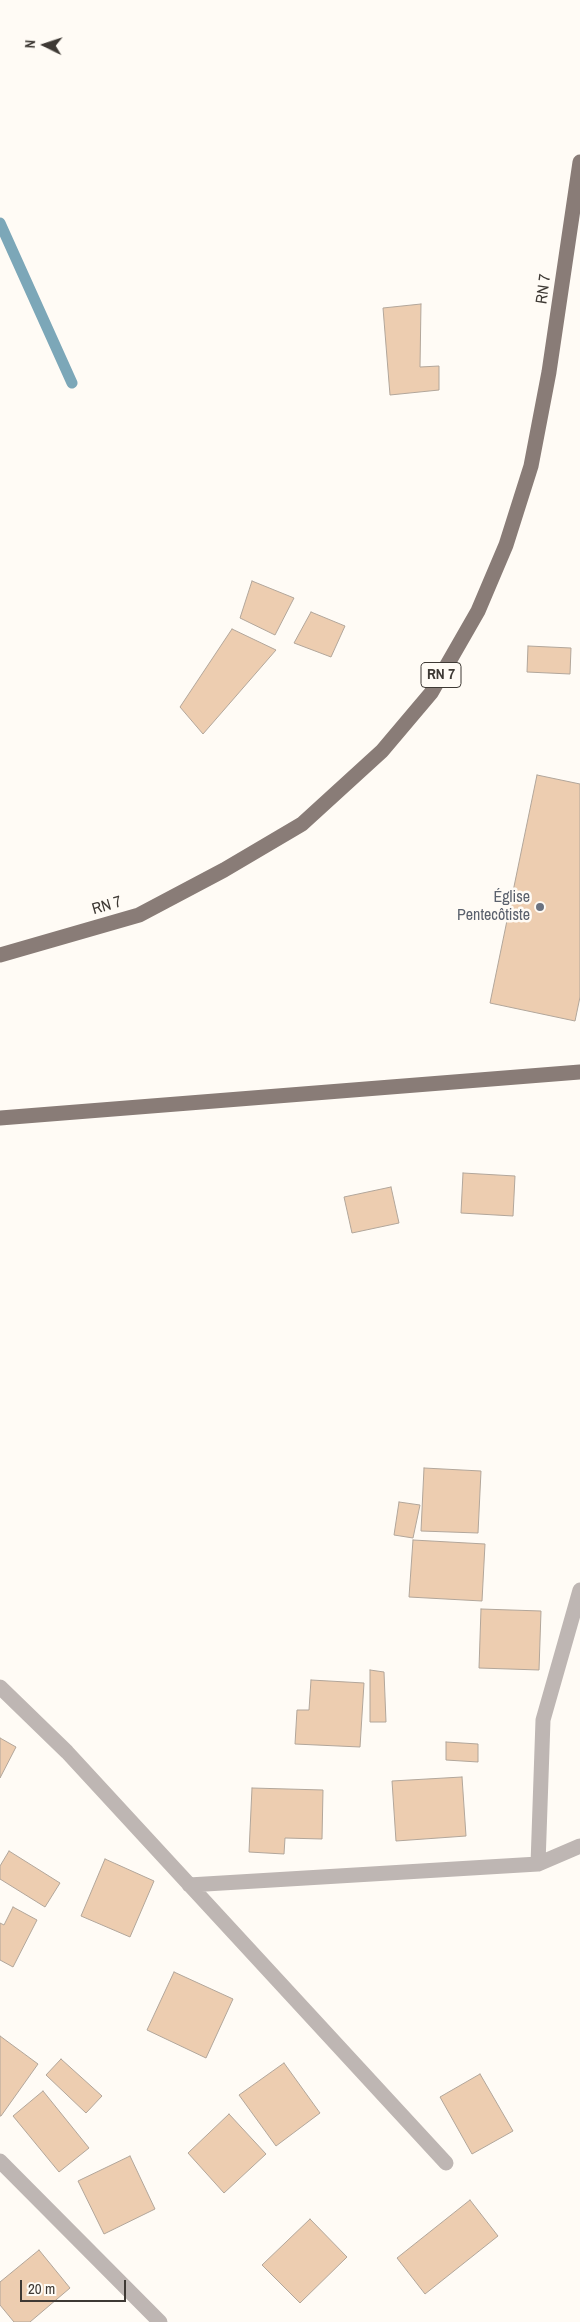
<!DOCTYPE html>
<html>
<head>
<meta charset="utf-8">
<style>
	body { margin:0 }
	#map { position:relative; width:580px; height:2322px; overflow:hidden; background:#fffbf5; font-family:"Archivo Narrow",sans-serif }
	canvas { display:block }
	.north { position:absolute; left:20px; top:20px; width:50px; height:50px; -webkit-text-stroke:4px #fffbf5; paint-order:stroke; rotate:274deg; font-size:14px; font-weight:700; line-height:20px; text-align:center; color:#3e3934 }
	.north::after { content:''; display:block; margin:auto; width:18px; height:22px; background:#3e3934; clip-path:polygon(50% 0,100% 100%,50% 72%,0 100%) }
	.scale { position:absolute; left:20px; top:2280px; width:106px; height:22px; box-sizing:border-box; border:2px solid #3e3934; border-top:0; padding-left:6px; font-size:15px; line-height:18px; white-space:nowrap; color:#3e3934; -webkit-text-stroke:4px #fffbf5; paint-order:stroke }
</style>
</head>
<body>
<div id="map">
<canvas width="580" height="2322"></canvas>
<div class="north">N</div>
<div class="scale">20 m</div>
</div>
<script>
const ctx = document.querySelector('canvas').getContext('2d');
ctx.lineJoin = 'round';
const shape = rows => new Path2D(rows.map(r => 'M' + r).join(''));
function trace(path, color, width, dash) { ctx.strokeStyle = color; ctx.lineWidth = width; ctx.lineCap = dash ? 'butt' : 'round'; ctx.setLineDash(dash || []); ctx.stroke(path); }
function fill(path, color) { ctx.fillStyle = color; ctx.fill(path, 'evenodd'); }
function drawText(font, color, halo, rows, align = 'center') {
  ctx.font = font + ' "Archivo Narrow",sans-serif'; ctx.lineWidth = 5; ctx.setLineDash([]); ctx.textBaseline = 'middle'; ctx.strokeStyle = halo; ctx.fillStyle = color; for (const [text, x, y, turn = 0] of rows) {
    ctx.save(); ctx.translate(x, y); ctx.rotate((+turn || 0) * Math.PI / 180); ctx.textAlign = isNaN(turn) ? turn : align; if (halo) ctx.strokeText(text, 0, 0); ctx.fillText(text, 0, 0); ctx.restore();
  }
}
const stream = shape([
	[0,223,72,383]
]);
const building = shape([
	[421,304,420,367,439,366,439,390,390,395,383,308,421,304],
	[252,581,294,598,275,635,240,618,252,581],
	[311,612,345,626,331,657,294,643,311,612],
	[232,629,276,650,203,734,180,707,232,629],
	[528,646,571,648,570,674,527,672,528,646],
	[537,775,580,784,580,997,575,1021,490,1003,537,775],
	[463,1173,515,1176,513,1216,461,1213,463,1173],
	[391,1187,399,1223,352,1233,344,1197,391,1187],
	[424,1468,481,1471,478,1533,421,1531,424,1468],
	[399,1502,420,1505,413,1538,394,1535,399,1502],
	[413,1540,485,1544,482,1601,409,1597,413,1540],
	[481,1609,541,1611,539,1670,479,1668,481,1609],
	[370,1670,384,1672,386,1722,370,1722,370,1670],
	[311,1680,364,1683,360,1747,295,1744,297,1710,309,1710,311,1680],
	[0,1738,16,1747,0,1778,0,1738],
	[446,1742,478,1744,478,1762,446,1760,446,1742],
	[462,1777,466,1836,396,1841,392,1781,462,1777],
	[252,1788,323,1790,322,1839,285,1838,284,1854,249,1852,252,1788],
	[9,1851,60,1883,45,1907,0,1879,0,1866,9,1851],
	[105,1859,154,1881,130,1937,81,1916,105,1859],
	[13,1907,37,1920,13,1967,0,1960,0,1923,4,1925,13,1907],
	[174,1972,233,1999,206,2058,147,2030,174,1972],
	[0,2036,38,2064,1,2116,0,2116,0,2036],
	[61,2059,102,2096,86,2113,46,2075,61,2059],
	[284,2063,320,2113,276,2146,239,2095,284,2063],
	[480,2074,513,2131,472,2154,440,2097,480,2074],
	[43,2091,89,2148,59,2172,13,2116,43,2091],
	[229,2114,266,2154,224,2193,188,2153,229,2114],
	[130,2156,155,2209,104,2234,78,2181,130,2156],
	[470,2200,498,2236,425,2294,397,2258,470,2200],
	[310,2219,347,2257,300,2303,262,2265,310,2219],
	[39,2250,70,2288,30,2322,14,2322,0,2305,0,2282,39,2250]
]);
const minor = shape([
	[0,1687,67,1752,446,2163],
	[538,1864,543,1720,580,1590],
	[189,1885,538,1864,580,1846],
	[0,2161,160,2322]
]);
const major = shape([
	[0,955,139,915,224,870,302,824,382,751,431,693,478,611,506,545,531,466,549,372,580,162],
	[0,1118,580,1072]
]);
const markers = [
	[540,907,5,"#6b7280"]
];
const shields = [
	[441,675,40]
];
const shieldNames = [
	["RN 7",441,675]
];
const streetNames = [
	["RN 7",544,289,-82],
	["RN 7",107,906,-16]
];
const worshipNames = [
	["Église",530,898],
	["Pentecôtiste",530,916]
];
trace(stream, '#7ca7b8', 11);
fill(building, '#edcdb0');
trace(building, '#b2a69a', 1);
trace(minor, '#beb6b3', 15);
trace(major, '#897c77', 15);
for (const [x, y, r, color] of markers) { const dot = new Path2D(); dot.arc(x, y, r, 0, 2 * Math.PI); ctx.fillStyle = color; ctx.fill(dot); trace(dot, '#fffbf5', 2); }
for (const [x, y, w] of shields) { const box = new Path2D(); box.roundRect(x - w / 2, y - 12.5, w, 25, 4); ctx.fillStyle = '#fffbf5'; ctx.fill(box); trace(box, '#3e3934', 1); }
drawText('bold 15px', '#3e3934', null, shieldNames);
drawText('16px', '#3e3934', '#fffbf5', streetNames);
drawText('16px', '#5b616d', '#fffbf5', worshipNames, 'right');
</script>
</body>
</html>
